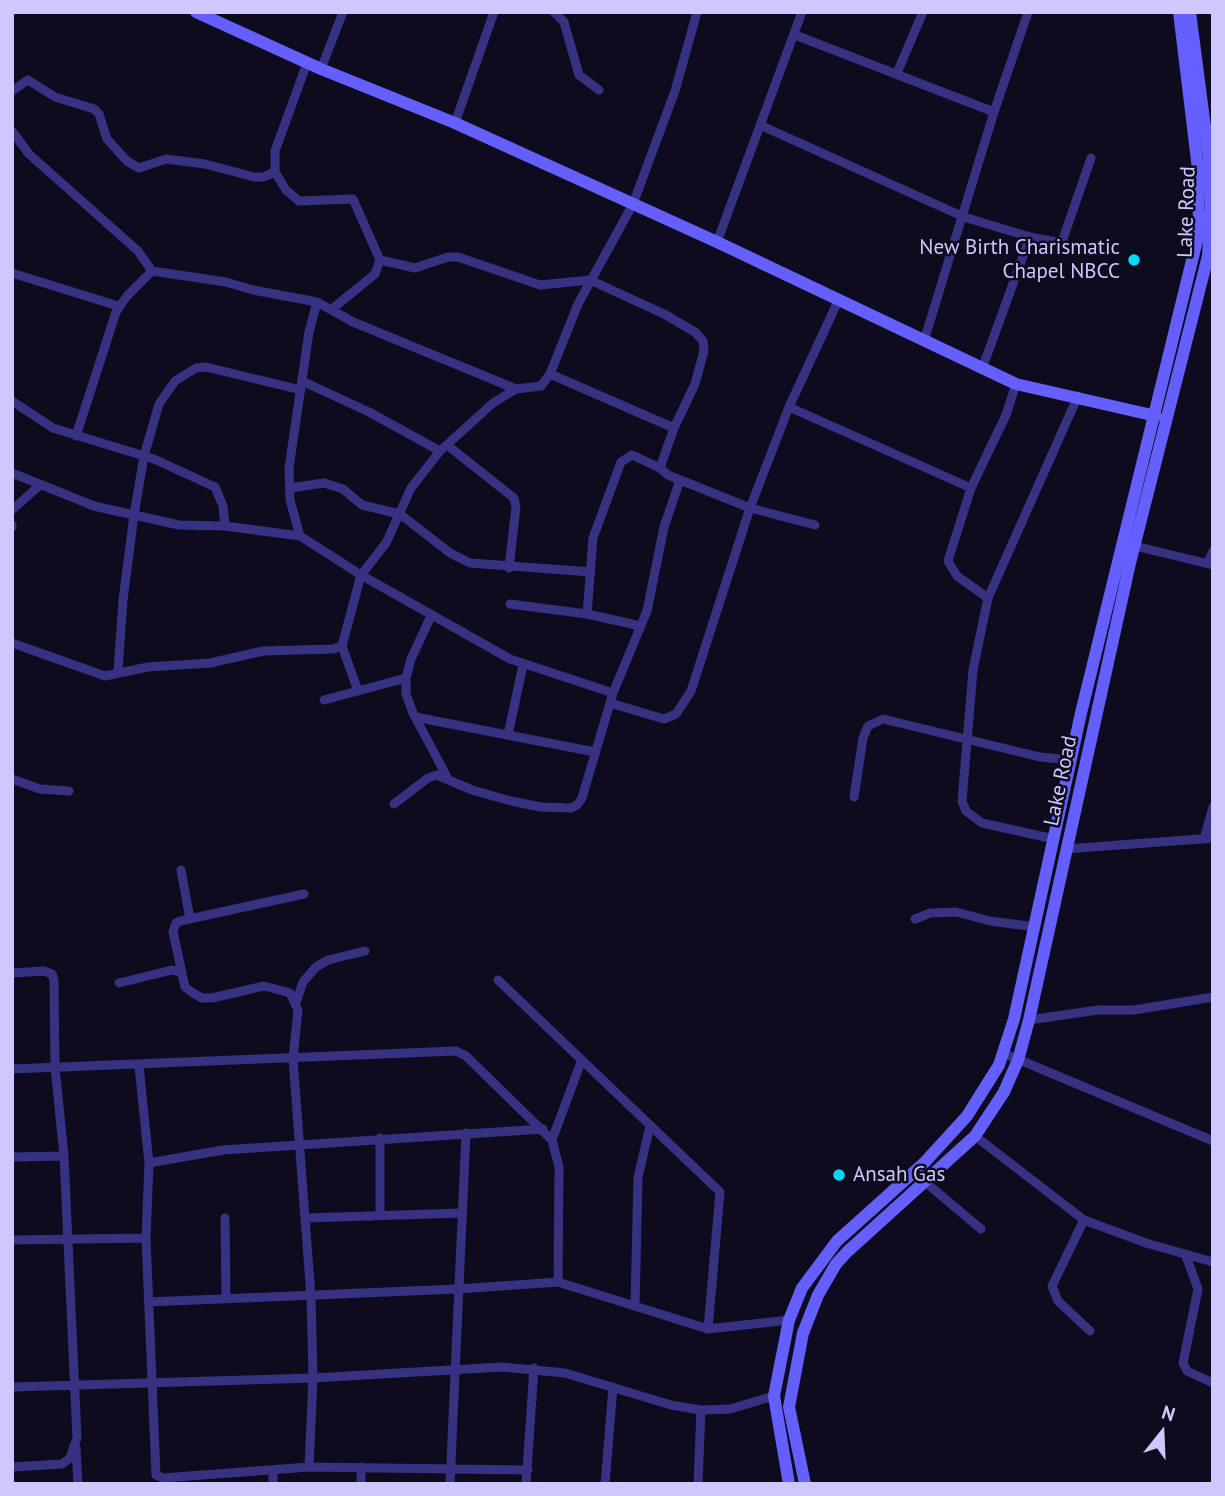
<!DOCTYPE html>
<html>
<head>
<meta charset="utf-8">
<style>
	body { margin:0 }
	#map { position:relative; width:1225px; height:1496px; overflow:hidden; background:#0e0b1f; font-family:"PT Sans",sans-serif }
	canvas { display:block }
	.frame { position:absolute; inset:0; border:14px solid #cfc8ff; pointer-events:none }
	.north { position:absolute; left:1127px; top:1398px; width:70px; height:70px; -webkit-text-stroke:5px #0e0b1f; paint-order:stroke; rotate:18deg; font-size:19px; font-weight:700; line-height:28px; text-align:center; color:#cfc8ff }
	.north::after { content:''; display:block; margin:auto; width:24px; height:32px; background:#cfc8ff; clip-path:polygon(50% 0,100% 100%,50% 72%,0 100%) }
</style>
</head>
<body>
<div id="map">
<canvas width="1225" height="1496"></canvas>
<div class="frame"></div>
<div class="north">N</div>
</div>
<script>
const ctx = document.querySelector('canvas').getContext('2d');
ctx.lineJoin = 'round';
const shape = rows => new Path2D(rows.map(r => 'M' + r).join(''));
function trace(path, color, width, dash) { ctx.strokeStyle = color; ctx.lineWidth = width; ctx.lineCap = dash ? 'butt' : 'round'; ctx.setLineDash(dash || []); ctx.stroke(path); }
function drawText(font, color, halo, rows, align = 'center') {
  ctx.font = font + ' "PT Sans",sans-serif'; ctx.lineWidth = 5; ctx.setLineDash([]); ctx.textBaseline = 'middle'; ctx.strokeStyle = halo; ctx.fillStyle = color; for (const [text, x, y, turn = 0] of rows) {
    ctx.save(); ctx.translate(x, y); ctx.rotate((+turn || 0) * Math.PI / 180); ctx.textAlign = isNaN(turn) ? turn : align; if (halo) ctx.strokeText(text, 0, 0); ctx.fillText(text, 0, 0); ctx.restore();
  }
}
const street = shape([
	[554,12,564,22,579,75,599,90],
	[795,35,994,112],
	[307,63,275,151,275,172,286,190,299,201,353,199,380,260,375,274,332,309],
	[321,69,343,12],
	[897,73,923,12],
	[12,91,28,80,55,97,94,109,99,114,107,139,127,161,139,168,166,159,205,164,254,177,263,177,275,172],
	[455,123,494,12],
	[762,126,964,217,1030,237],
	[12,131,29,154,138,251,152,271],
	[717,242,802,12],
	[380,260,415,268,448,257,458,257,540,285,590,280,664,314,695,332,703,341,704,351,695,384,674,428],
	[12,273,118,306],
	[317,302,309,332,289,468,290,500,300,536,361,575,510,659,613,693],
	[924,341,994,112,1028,12],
	[982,369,1030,237,1057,242,1063,239,1091,158],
	[550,374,674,428,660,468,668,475,750,508,815,525],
	[302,381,369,412,440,451],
	[1016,384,1006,415,971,488,948,561,957,576,988,598,973,670,962,801,966,811,982,823,1054,839],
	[12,401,53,428,154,459,215,487,223,506,225,526],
	[789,407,971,488],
	[76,436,116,312,127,296,152,271,226,282,253,290,317,302,353,322,516,389],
	[447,445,514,498,516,507,509,568],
	[12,473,94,506,134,515,144,456,159,404,175,381,196,368,206,367,301,390],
	[290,488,324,483,343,489,362,505,400,514,450,553,470,563,591,572],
	[12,510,39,486],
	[12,525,12,527],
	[1135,546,1213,565],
	[1208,563,1213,551],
	[988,598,1078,396],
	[510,604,587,614,641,626],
	[587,614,593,538,621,462,632,455,660,468],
	[431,616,411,659,406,678,406,694,413,713,447,777],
	[12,643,105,676,148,667,210,663,263,651,333,649,342,646,361,575,386,543,411,488,440,451,493,403,516,389,541,386,550,374,578,304,633,204,675,91,697,12],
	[342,646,358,691],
	[118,671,123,600,134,515,179,525,225,526,300,536],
	[324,700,406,678],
	[610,703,664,719,676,714,691,691,750,508,789,407,839,299],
	[415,717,595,752],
	[508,735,523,665],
	[12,779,40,789,69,791],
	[854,797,863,738,868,726,883,719,1040,757,1070,760],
	[394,804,428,778,437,775,472,790,511,801,541,807,571,808,577,805,582,798,613,693,647,611,664,527,680,480],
	[1204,839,1213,807],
	[1066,849,1213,838],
	[181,870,190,919],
	[304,894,180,921,176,923,173,932,185,987,193,993,202,998,212,998,264,986,290,993,298,1010,293,1059,311,1297,313,1378,309,1467],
	[915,919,930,913,956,912,990,921,1036,927],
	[12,973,44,971,52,974,54,980,55,1067,64,1156,77,1438,70,1458,62,1464,12,1467],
	[498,980,720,1192,708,1329],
	[119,983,172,970,182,972],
	[296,1002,303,982,316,967,328,960,365,951],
	[1029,1020,1098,1010,1134,1010,1213,997],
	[1003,1053,1213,1141],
	[139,1066,149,1163],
	[12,1069,456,1051,466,1056,552,1140,559,1167,558,1282,708,1329,789,1320],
	[975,1136,1084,1220,1146,1243,1213,1262],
	[380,1138,380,1216],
	[552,1140,581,1062],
	[12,1157,64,1156],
	[925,1182,981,1229],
	[225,1218,226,1298],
	[306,1218,462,1213],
	[1084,1220,1052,1286,1058,1301,1090,1331],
	[12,1240,146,1238],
	[1186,1256,1198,1289,1183,1363,1187,1371,1213,1383],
	[148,1302,458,1289,558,1282],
	[635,1305,638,1177,650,1126],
	[12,1387,313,1378,502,1367,565,1373,671,1405,701,1410,730,1409,774,1396],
	[76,1448,78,1484],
	[528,1470,309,1467,163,1478,156,1475,146,1238,149,1163,223,1150,543,1129],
	[273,1484,273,1470],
	[361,1484,361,1467],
	[450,1484,466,1133],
	[526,1484,534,1368],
	[605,1484,613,1387],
	[698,1484,701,1410]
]);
const secondary = shape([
	[196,12,321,69,455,123,717,242,1016,384,1156,416],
	[789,1484,774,1396,789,1320,802,1288,837,1241,924,1163,967,1116,999,1065,1014,1019,1081,713,1199,232,1198,169,1179,12],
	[805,1484,789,1407,803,1333,818,1295,836,1264,847,1252,975,1136,1004,1092,1018,1060,1029,1020,1130,563,1208,256,1211,207,1209,158,1190,12]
]);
const markers = [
	[1134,260,7,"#00d9f3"],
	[839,1175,7,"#00d9f3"]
];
const streetNames = [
	["Lake Road",1187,212,-88],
	["Lake Road",1061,781,-78]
];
const poiNames = [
	["New Birth Charismatic",1120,248],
	["Chapel NBCC",1120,272],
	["Ansah Gas",853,1175,"left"]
];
trace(street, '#363281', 9);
trace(secondary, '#655fff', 12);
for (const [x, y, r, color] of markers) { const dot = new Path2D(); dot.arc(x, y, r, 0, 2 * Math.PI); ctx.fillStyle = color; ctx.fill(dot); trace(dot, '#0e0b1f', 2.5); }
drawText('21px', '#cfc8ff', '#0e0b1f', streetNames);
drawText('21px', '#cfc8ff', '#0e0b1f', poiNames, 'right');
</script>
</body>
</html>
